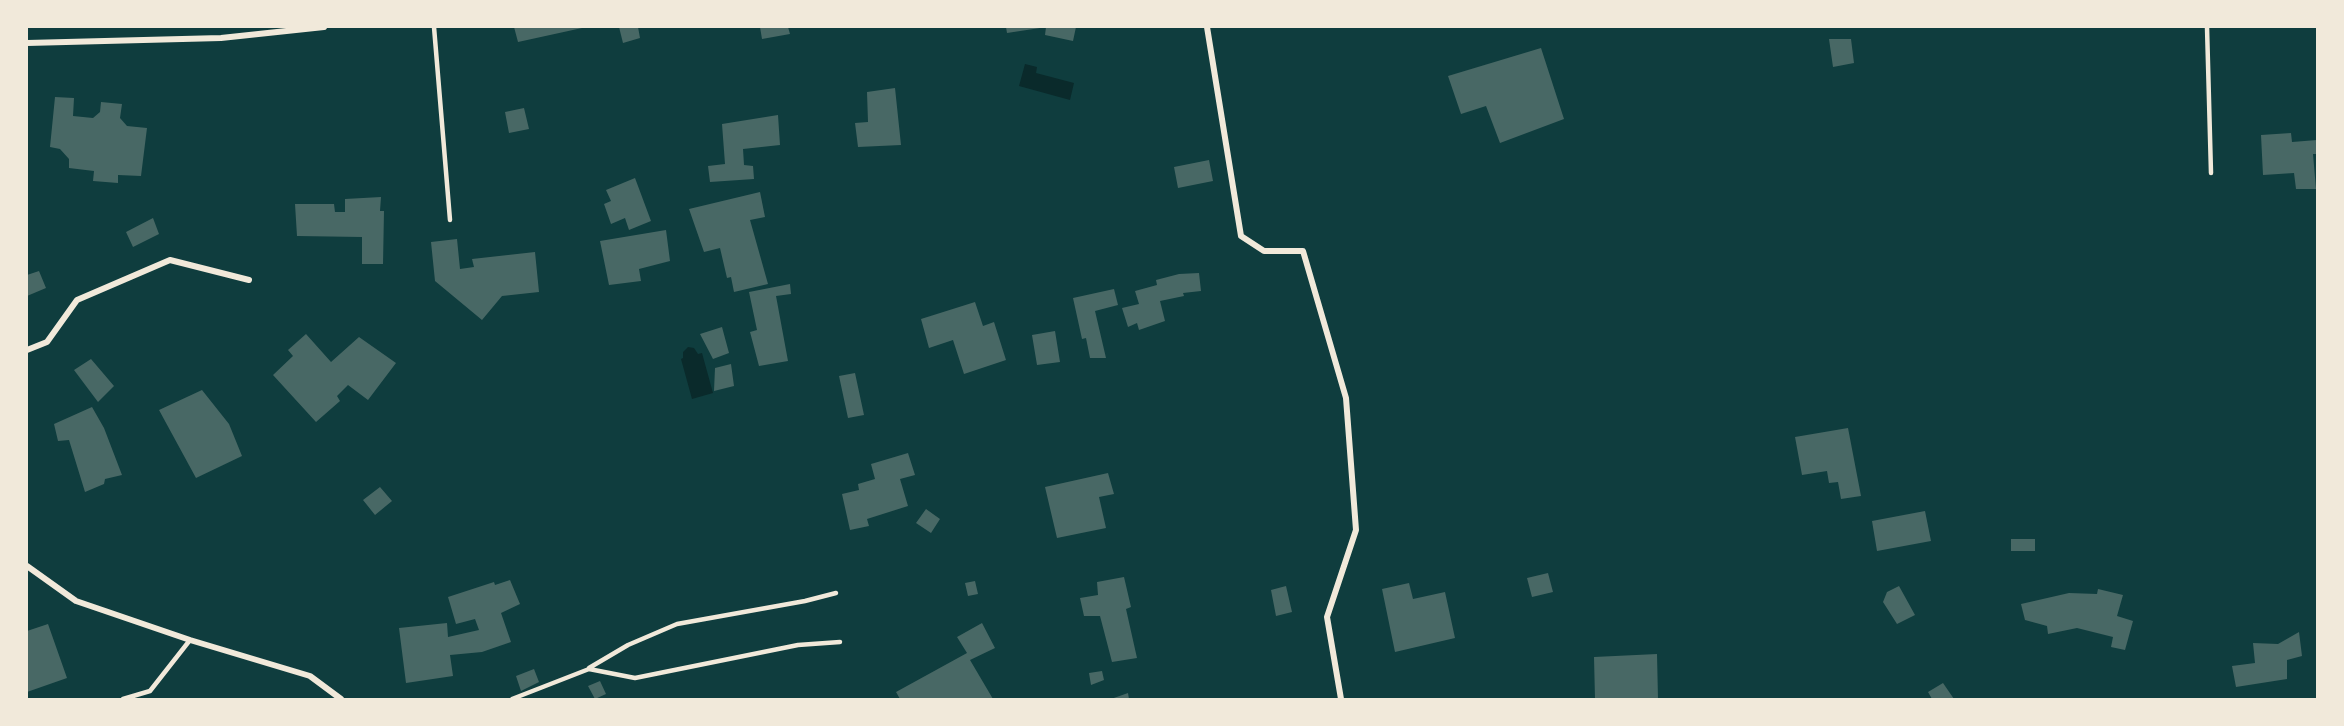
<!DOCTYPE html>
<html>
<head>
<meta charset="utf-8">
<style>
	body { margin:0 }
	#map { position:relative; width:2344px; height:726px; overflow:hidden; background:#0f3d3e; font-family:Manrope,sans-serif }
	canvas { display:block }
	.frame { position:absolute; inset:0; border:28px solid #f1e9da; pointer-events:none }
</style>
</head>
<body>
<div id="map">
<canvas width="2344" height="726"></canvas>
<div class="frame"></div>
</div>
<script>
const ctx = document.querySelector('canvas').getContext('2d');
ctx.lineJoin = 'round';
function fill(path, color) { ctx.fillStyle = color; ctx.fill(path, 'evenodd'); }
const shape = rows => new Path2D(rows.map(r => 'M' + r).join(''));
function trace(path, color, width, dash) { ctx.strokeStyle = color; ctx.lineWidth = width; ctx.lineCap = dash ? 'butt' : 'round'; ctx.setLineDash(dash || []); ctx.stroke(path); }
const water = shape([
	[1025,64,1037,67,1036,73,1074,83,1070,100,1019,86],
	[688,347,694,348,698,354,702,353,713,393,692,399,681,359,683,358,683,352]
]);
const building = shape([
	[514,27,582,27,582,28,518,42],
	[619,27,638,27,640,38,623,43],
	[760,27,788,27,790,34,762,39],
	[1006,27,1040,27,1040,28,1007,33],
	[1046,27,1076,27,1073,41,1045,35],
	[1829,39,1851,39,1854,63,1833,67],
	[1541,48,1564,119,1500,143,1486,106,1461,114,1448,76],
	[895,88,901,145,858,147,855,123,868,122,867,92],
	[55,97,74,98,73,116,93,118,100,112,101,102,122,104,120,118,127,126,147,128,141,176,118,175,118,183,93,181,94,171,69,168,69,159,60,149,50,147],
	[524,108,529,129,509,133,505,112],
	[778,115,780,145,743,149,744,165,753,166,754,179,710,182,708,166,725,164,722,124],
	[2291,133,2292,142,2317,140,2317,154,2313,154,2316,189,2296,189,2294,173,2263,175,2261,135],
	[1209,160,1213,181,1178,188,1174,167],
	[635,178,651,221,629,230,625,218,611,224,604,204,611,201,606,190],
	[760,192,765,217,750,220,768,284,734,292,731,277,727,278,720,248,704,252,689,209],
	[381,197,380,211,384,211,383,264,362,264,362,237,297,236,295,204,334,204,335,212,345,212,345,199],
	[153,218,159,234,133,247,126,232],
	[666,230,670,261,639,269,641,281,609,285,600,241],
	[457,239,460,269,474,267,472,259,535,252,539,292,502,296,482,320,435,281,431,242],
	[39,271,46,288,27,296,27,275],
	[1199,273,1201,291,1183,293,1184,296,1160,301,1165,321,1139,330,1137,323,1128,327,1122,308,1139,304,1135,291,1157,285,1156,280,1179,274],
	[790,284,791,294,776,296,788,361,759,366,750,332,757,330,749,292],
	[1114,289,1118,305,1095,311,1106,358,1090,358,1086,338,1082,339,1073,298],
	[975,302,983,326,994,322,1006,360,964,374,953,340,929,348,921,319],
	[722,327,729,353,713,359,700,334],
	[1055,331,1060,362,1037,365,1032,335],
	[306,334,331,362,359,337,396,363,368,400,348,385,337,396,340,401,316,422,273,375,293,356,288,350],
	[91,359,114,386,98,402,74,370],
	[731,364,734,386,714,391,715,368],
	[855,373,864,415,848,418,839,376],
	[202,390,229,424,242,456,196,478,159,410],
	[92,407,104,428,122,475,105,479,104,484,85,492,69,440,58,441,54,424],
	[1848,428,1861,496,1841,499,1838,482,1829,483,1827,471,1802,475,1795,437],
	[908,453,915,475,900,479,908,506,867,519,869,526,850,530,842,494,859,490,858,484,875,479,871,464],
	[1108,473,1114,494,1099,497,1106,528,1057,538,1045,487],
	[380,487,392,501,375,515,363,500],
	[926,509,940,519,931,533,916,523],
	[1925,511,1931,541,1877,551,1872,521],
	[2011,539,2035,539,2035,551,2011,551],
	[1548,573,1553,592,1532,597,1527,578],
	[1124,577,1131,607,1126,609,1137,658,1112,662,1100,616,1084,616,1080,598,1098,595,1097,582],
	[510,580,520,604,501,613,511,642,482,652,450,655,453,676,406,683,399,628,447,623,448,637,479,630,475,619,456,624,448,597,494,582,495,585],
	[975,581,978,594,968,596,965,583],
	[1409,583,1413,599,1445,592,1455,638,1395,652,1382,589],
	[1286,586,1292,612,1276,616,1271,590],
	[1899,586,1915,615,1897,624,1883,602,1887,592],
	[2098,589,2123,595,2117,616,2133,621,2125,650,2111,647,2113,637,2077,628,2048,634,2047,626,2025,620,2021,604,2069,593,2097,594],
	[982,623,995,648,970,660,993,699,900,699,896,692,967,653,957,637],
	[48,624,67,678,27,692,27,631],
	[2299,632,2302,656,2287,660,2287,679,2236,687,2232,666,2255,663,2253,643,2278,644],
	[1657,654,1658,699,1595,699,1594,657],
	[534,669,539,682,521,691,516,676],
	[1102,671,1104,680,1091,685,1089,673],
	[600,681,606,694,595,699,588,686],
	[1943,683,1954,699,1932,699,1928,692],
	[1128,693,1129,699,1111,699]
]);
const service = shape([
	[434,27,450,220],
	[2207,27,2211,173],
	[589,668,628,645,677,624,805,601,836,593],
	[123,699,150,691,190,640],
	[512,699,589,669,635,678,798,645,840,642]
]);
const minor = shape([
	[1207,27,1241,236,1264,251,1303,251,1346,398,1356,530,1327,617,1341,699],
	[27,43,221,38,324,27],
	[27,350,47,342,77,300,170,260,249,280],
	[27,566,76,601,190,640,310,676,341,699]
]);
fill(water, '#0a2a2b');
fill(building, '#486865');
trace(service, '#f1e9da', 4.5);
trace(minor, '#f1e9da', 6);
</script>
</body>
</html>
